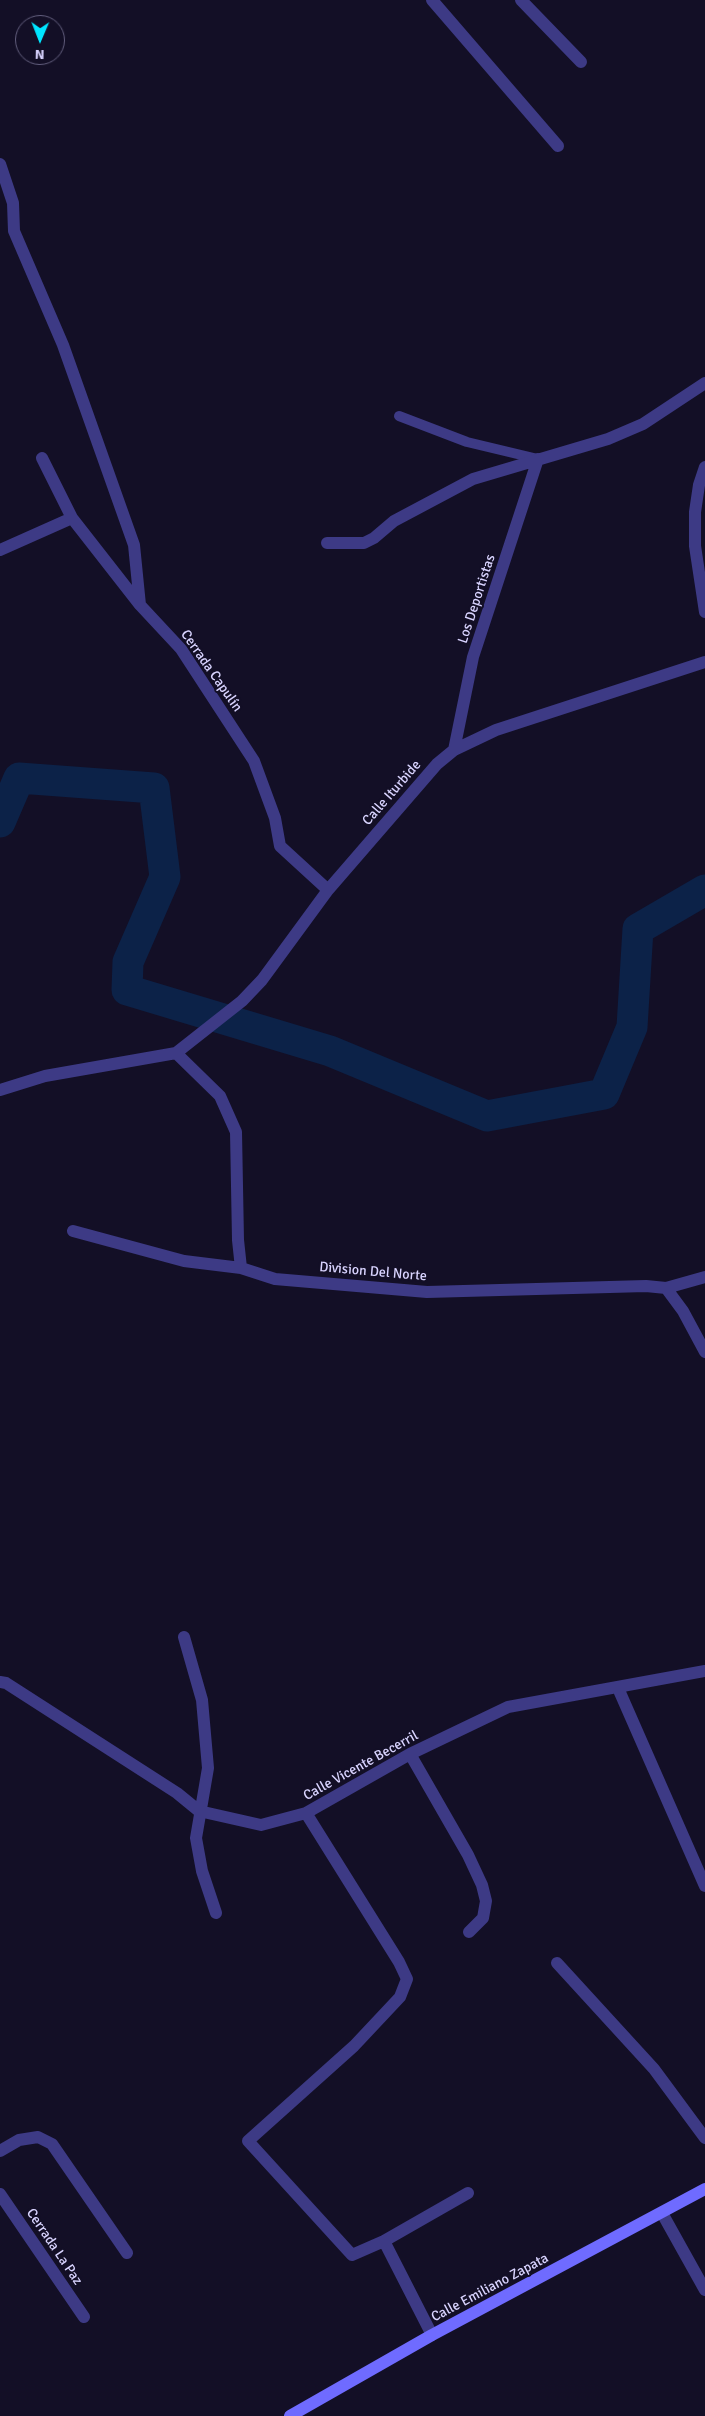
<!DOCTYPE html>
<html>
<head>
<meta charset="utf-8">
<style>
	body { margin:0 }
	#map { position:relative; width:705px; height:2416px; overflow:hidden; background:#130f26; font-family:Signika,sans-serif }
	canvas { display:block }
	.north { position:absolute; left:15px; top:15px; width:50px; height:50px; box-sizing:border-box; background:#130f26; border:1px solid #625e7d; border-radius:50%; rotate:181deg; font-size:14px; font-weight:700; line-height:20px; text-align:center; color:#d9d4ff }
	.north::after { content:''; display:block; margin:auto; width:18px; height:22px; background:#00e5ff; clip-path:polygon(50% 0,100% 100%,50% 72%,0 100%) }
</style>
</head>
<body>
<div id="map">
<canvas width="705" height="2416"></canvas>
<div class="north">N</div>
</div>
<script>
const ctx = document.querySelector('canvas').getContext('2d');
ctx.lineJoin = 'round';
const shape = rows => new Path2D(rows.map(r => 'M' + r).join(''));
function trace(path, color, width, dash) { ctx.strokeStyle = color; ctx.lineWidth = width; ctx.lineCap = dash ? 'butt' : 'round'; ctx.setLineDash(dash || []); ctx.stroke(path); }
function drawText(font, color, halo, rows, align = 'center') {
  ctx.font = font + ' Signika,sans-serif'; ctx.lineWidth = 4; ctx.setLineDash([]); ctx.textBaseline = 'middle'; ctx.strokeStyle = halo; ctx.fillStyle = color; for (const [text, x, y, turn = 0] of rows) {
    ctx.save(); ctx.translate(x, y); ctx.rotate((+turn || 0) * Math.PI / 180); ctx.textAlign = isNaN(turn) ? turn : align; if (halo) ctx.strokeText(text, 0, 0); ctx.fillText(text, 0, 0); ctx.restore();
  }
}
const river = shape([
	[0,822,19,778,154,788,165,877,128,962,127,990,330,1051,487,1116,604,1094,632,1027,638,929,705,890]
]);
const service = shape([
	[399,416,467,442,538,459]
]);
const minor = shape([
	[432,0,558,146],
	[521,0,581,62],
	[0,164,13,203,14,231,63,345,134,545,140,605],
	[42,458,72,518,140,605,181,649,254,761,275,818,280,846,328,890],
	[705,467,699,485,695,512,695,546,705,612],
	[327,543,364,543,374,538,394,521,473,479,608,439,643,424,705,383],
	[0,550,72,518],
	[454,750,473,657,538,459],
	[176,1053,242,1001,262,980,328,890,437,764,454,750,496,730,705,662],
	[176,1053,220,1096,236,1132,238,1240,241,1268],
	[0,1090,45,1076,176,1053],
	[73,1231,184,1261,241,1268,275,1279,427,1292,646,1286,666,1288,705,1277],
	[666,1288,683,1311,705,1352],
	[184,1637,202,1700,208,1768,196,1838,202,1871,216,1913],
	[0,1682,6,1683,177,1793,199,1811,261,1825,306,1813,410,1754,508,1707,705,1671],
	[618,1688,705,1886],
	[410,1754,468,1855,482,1885,486,1901,483,1918,469,1932],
	[306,1813,399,1962,407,1979,400,1997,354,2046,248,2141,352,2255,384,2241,432,2335],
	[557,1963,654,2069,705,2138],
	[0,2151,19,2140,38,2137,52,2144,127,2253],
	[0,2194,84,2317],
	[662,2213,705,2290],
	[384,2241,468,2193]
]);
const secondary = shape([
	[290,2416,432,2335,705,2189]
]);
const streetNames = [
	["Los Deportistas",477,599,-72],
	["Cerrada Capulín",211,671,55],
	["Calle Iturbide",392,793,-49],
	["Division Del Norte",373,1272,5],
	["Calle Vicente Becerril",361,1766,-29],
	["Cerrada La Paz",54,2247,56],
	["Calle Emiliano Zapata",490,2288,-28]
];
trace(river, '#0c2248', 31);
trace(service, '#3d3a85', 10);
trace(minor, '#3d3a85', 12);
trace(secondary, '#6f6bff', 12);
drawText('14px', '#d9d4ff', '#130f26', streetNames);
</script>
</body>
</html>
